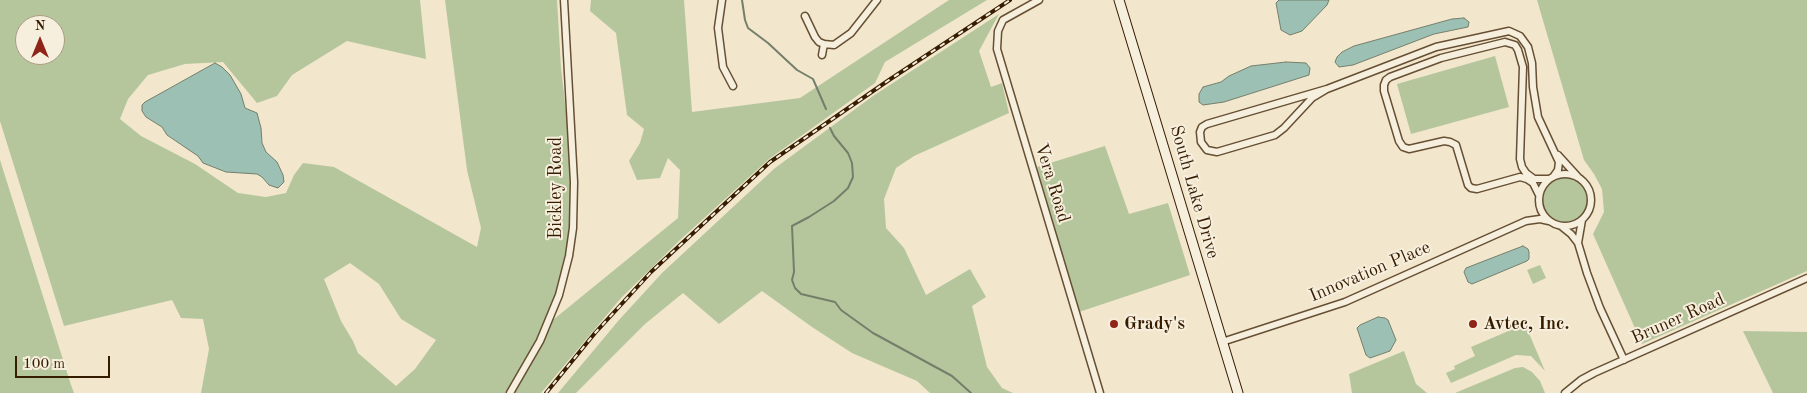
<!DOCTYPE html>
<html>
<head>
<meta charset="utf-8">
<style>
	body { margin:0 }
	#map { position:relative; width:1807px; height:393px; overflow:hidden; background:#f2e6cc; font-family:"Old Standard TT",serif }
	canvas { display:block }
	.north { position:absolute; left:15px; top:15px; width:50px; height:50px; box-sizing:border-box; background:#f7efde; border:1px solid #aa9b85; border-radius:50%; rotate:0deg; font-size:14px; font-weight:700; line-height:20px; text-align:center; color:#371d00 }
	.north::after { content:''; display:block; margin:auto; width:18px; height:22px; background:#8f2418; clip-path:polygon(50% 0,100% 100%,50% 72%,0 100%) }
	.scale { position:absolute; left:15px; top:356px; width:95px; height:22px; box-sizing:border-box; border:2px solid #371d00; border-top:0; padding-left:6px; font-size:15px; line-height:18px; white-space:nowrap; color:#371d00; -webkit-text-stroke:4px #f7efde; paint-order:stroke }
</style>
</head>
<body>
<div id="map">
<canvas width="1807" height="393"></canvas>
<div class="north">N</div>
<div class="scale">100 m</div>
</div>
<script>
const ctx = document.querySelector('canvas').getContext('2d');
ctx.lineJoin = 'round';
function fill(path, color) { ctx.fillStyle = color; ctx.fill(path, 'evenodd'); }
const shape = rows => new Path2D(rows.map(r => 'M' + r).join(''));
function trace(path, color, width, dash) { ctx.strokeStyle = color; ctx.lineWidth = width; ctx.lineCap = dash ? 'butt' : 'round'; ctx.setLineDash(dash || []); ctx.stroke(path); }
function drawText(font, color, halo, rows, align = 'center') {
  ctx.font = font + ' "Old Standard TT",serif'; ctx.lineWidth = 4; ctx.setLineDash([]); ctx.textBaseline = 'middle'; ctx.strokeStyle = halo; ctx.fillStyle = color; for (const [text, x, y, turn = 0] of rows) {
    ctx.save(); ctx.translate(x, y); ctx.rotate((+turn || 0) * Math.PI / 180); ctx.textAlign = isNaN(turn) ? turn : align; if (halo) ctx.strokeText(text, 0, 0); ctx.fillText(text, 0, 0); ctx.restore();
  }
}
const green = shape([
	[0,0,420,0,426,59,347,41,292,75,277,96,257,103,223,62,185,64,148,75,128,99,120,119,141,136,195,164,238,193,266,197,286,193,294,175,303,163,334,167,477,247,481,228,467,170,445,0,557,0,561,68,574,182,573,228,548,324,678,218,680,170,668,158,660,178,637,180,629,161,640,143,644,129,627,115,616,33,590,11,591,0,684,0,692,112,800,98,949,0,987,0,885,62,875,83,769,159,680,240,621,298,541,393,201,393,209,349,203,319,181,318,172,300,64,326,0,121],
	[25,25,55,25,55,55,25,55],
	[350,263,379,284,401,319,436,340,415,369,396,386,358,353,353,341,341,321,324,279],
	[1537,0,1807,0,1807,271,1642,344,1593,234,1604,212,1602,189,1594,174,1584,160],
	[999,14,979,51,991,87,1002,83,1009,113,914,156,896,168,884,199,886,228,904,248,926,295,970,269,986,297,972,306,987,367,1002,388,1013,393,930,393,917,381,852,353,812,327,762,291,719,324,683,293,645,324,576,393,558,393,619,320,662,273,775,168,873,96],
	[1495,56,1509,107,1411,134,1397,84],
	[1105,146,1129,214,1168,203,1190,275,1079,312,1037,167],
	[0,160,71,385,74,393,0,393],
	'1542 200a23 23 0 1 1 46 0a23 23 0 1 1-46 0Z',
	[1540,265,1546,278,1533,284,1527,270],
	[1525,324,1545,371,1531,356,1516,355,1451,383,1446,373,1455,369,1454,366,1475,356,1471,347],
	[1743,331,1807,332,1807,393,1773,393],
	[1404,351,1416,384,1427,393,1352,393,1349,374],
	[1523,367,1532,372,1540,381,1545,393,1455,393,1515,368]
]);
const water = shape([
	[1279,0,1329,0,1327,5,1302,31,1290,35,1281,30,1276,3,1279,0],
	[1464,18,1469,22,1468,27,1434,34,1353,65,1339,67,1335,62,1337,57,1342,52,1354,46,1452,19,1464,18],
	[1286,62,1306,63,1310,68,1309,75,1224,102,1203,105,1199,102,1199,94,1203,87,1221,82,1229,76,1251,66,1286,62],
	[215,63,222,67,230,75,241,94,245,108,257,113,261,128,262,143,266,152,277,162,283,175,284,182,278,188,269,185,262,177,257,174,226,172,203,163,198,156,167,135,162,127,146,117,142,111,142,105,145,102,215,63],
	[1523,246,1528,249,1529,252,1529,259,1527,261,1472,284,1468,282,1464,272,1466,268,1523,246],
	[1378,317,1385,318,1388,320,1396,340,1390,351,1370,358,1366,355,1357,328,1360,325,1378,317]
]);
const stream = shape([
	[742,0,745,20,748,28,768,43,797,70,813,79,826,109],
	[830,128,834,136,848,153,852,163,853,177,848,188,834,201,809,217,792,226,794,272,792,280,795,288,801,294,835,302,841,310,873,333,952,376,971,393]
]);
const minor = shape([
	[722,0,718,28,723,67,733,86],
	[1039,0,1003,20,998,31,997,49,1100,393],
	[805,16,815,37,819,42,824,44,834,45,851,33,877,0],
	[822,55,824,44],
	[1327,89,1312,98,1284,128,1275,135,1217,152,1207,150,1201,142,1200,132,1202,127,1207,124,1327,89,1436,47,1509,31,1520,36,1528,47,1532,63,1533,87,1538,117,1559,162,1558,170,1553,177],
	[1558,155,1578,177],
	'1539 200a26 26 0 1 1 52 0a26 26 0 1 1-52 0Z',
	[1539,195,1533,183,1527,179,1520,177,1477,189,1471,188,1468,185,1456,145,1450,142,1444,141,1409,149,1403,147,1399,141,1384,91,1384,85,1386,80,1390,77,1441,58,1505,42,1515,45,1518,50,1523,67,1520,159,1522,167,1526,173,1534,179,1549,179],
	[1582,220,1578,243,1587,273,1600,308,1624,360],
	[1561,226,1571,234,1578,243],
	[1222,342,1345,302,1526,221,1540,219,1549,221],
	[510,393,540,341,559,295,569,256,573,228,574,182,564,0],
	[1565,393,1581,380,1594,373,1807,278]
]);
const secondary = shape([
	[1119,0,1238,393]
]);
const rail = shape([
	[546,393,595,333,651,272,770,162,889,80,1010,0]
]);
const markers = [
	[1114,324,5,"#8f2418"],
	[1473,324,5,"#8f2418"]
];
const streetNames = [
	["Vera Road",1052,183,73],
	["Bickley Road",556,188,-90],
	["South Lake Drive",1194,192,74],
	["Innovation Place",1370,272,-23],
	["Bruner Road",1678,319,-24]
];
const poiNames = [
	["Grady's",1124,324],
	["Avtec, Inc.",1483,324]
];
fill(green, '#b5c69c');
fill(water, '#9cc0b3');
trace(water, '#747f6b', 1);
trace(stream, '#747f6b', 2);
trace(minor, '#664f33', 9);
trace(secondary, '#371d00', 11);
trace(minor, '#f7efde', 6);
trace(secondary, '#f7efde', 9);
trace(rail, '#371d00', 4);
trace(rail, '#f7efde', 2, [5.5]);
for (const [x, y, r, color] of markers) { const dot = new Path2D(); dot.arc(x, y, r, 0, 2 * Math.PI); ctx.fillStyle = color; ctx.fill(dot); trace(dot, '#f7efde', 2); }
drawText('18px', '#371d00', '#f7efde', streetNames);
drawText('bold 18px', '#371d00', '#f7efde', poiNames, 'left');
</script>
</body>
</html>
